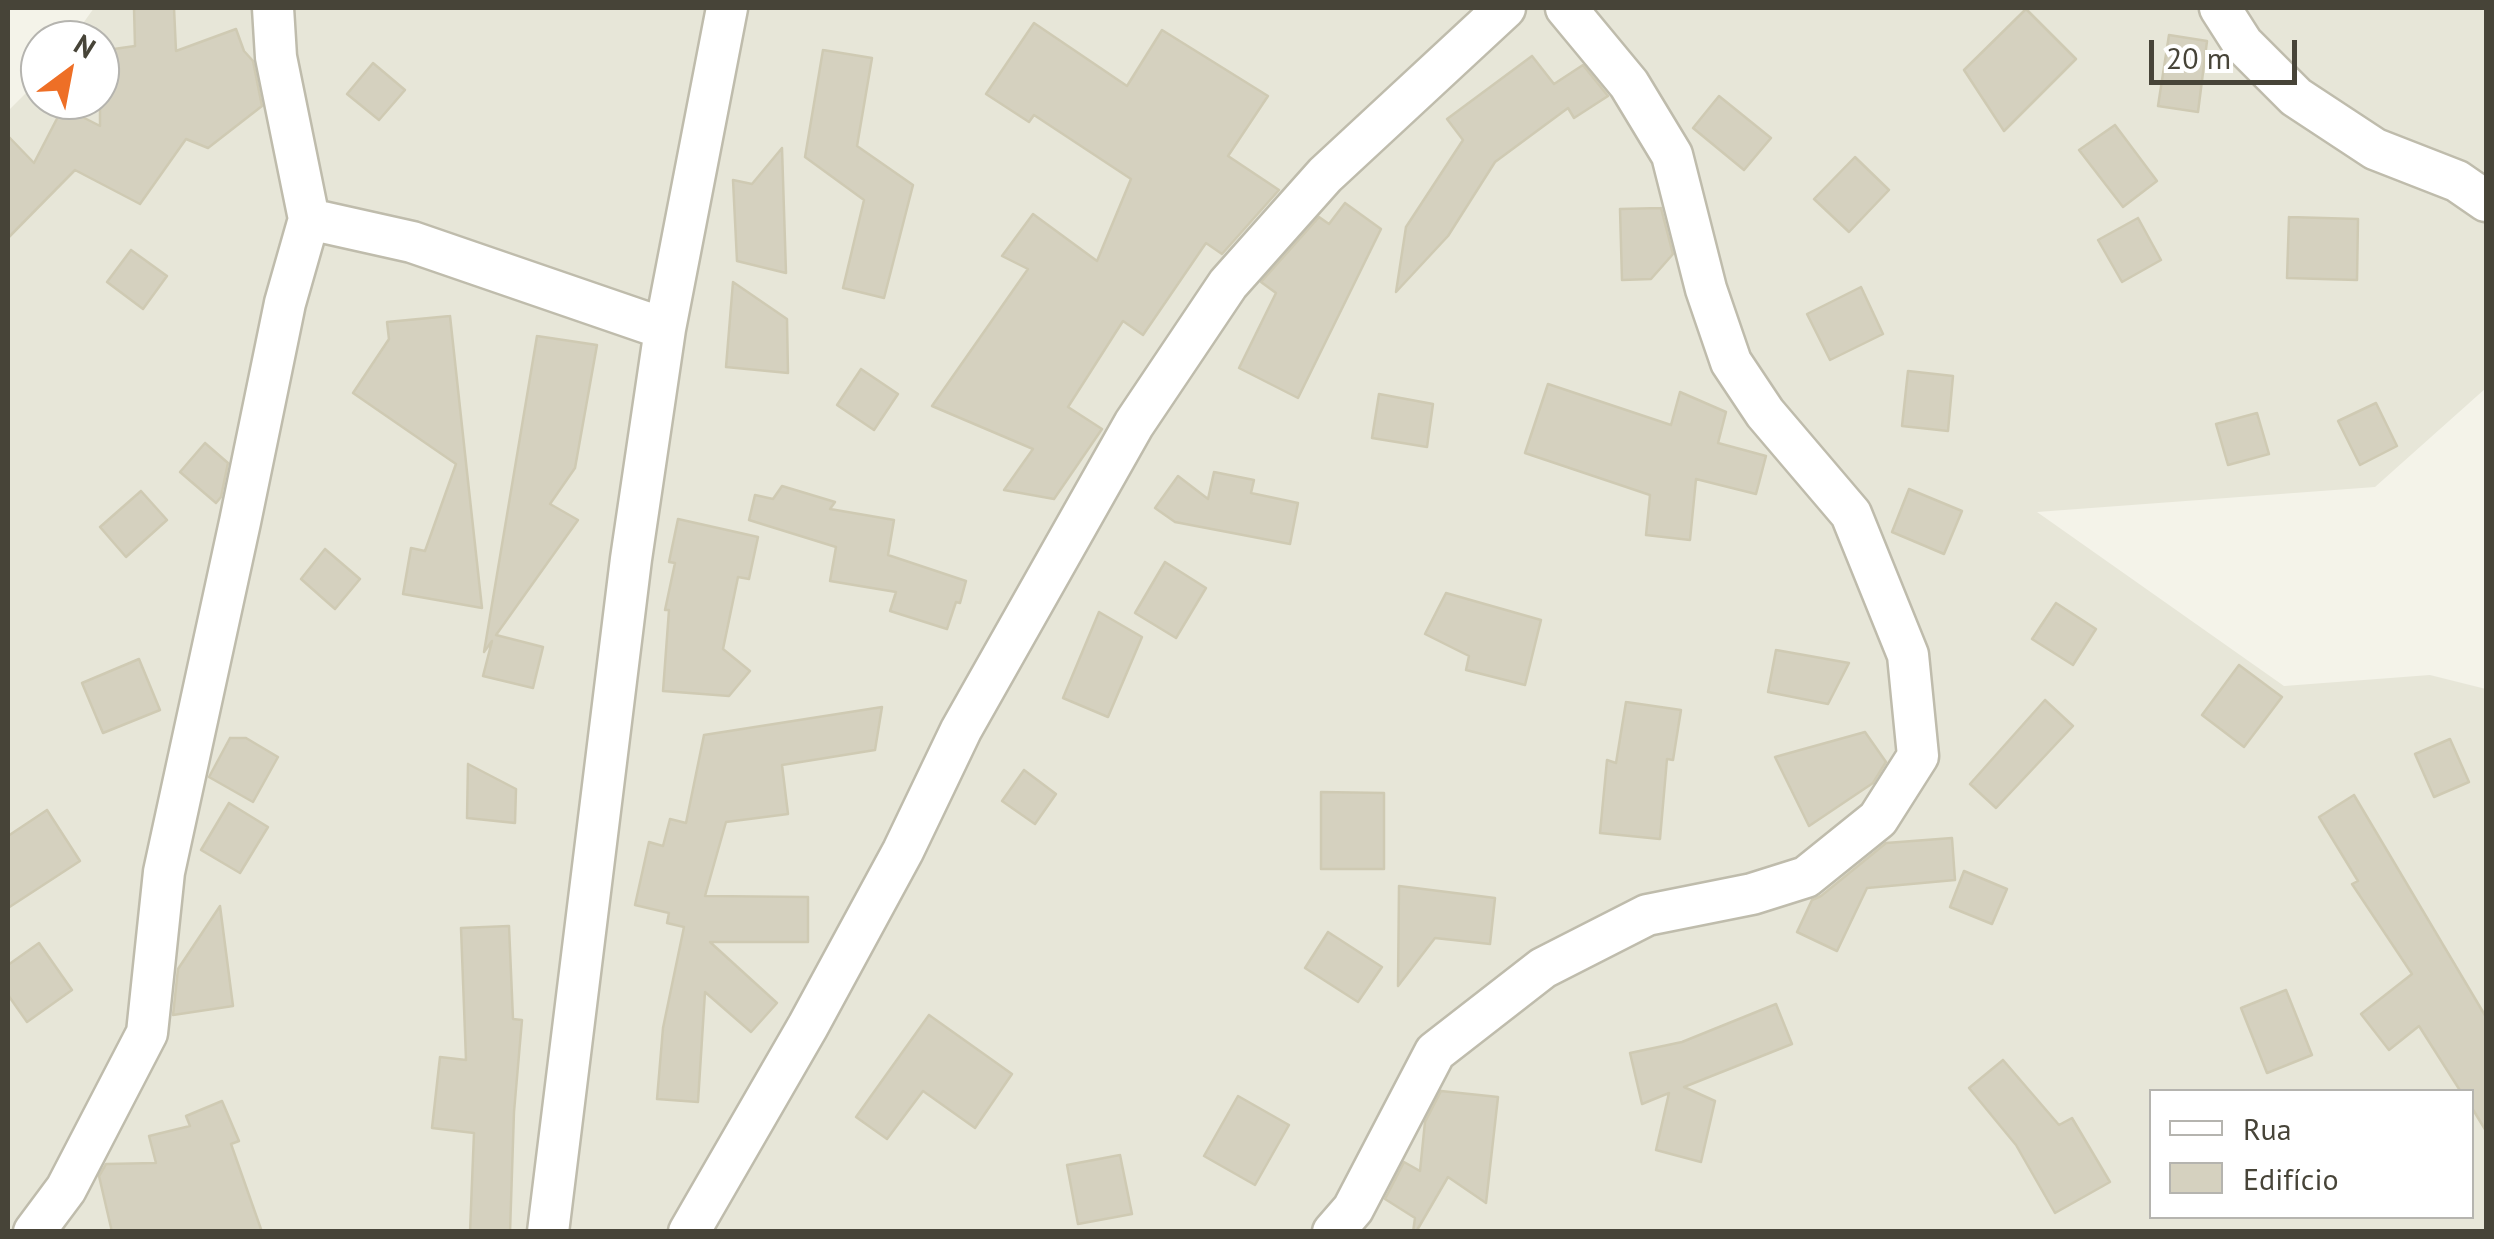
<!DOCTYPE html>
<html>
<head>
<meta charset="utf-8">
<style>
	body { margin:0 }
	#map { position:relative; width:2494px; height:1239px; overflow:hidden; background:#f4f3e9; font-family:"PT Sans",sans-serif }
	canvas { display:block }
	.frame { position:absolute; inset:0; border:10px solid #474438; pointer-events:none }
	.legend { position:absolute; left:2149px; top:1089px; width:325px; height:130px; box-sizing:border-box; background:#fff; border:2px solid #b5b4af; margin:0; padding:12px 18px; list-style:none; font-size:30px; color:#474438 }
	.legend li { display:flex; align-items:center; gap:20px; height:50px }
	.legend b { width:50px; border:2px solid #b5b4af }
	.north { position:absolute; left:20px; top:20px; width:100px; height:100px; box-sizing:border-box; background:#fff; border:2px solid #b5b4af; border-radius:50%; rotate:32deg; font-size:28px; font-weight:700; line-height:40px; text-align:center; color:#474438 }
	.north::after { content:''; display:block; margin:auto; width:35px; height:45px; background:#ee6f26; clip-path:polygon(50% 0,100% 100%,50% 72%,0 100%) }
	.scale { position:absolute; left:2149px; top:40px; width:148px; height:45px; box-sizing:border-box; border:5px solid #474438; border-top:0; padding-left:12px; font-size:30px; line-height:35px; white-space:nowrap; color:#474438; -webkit-text-stroke:8px #fff; paint-order:stroke }
</style>
</head>
<body>
<div id="map">
<canvas width="2494" height="1239"></canvas>
<div class="frame"></div>
<ul class="legend">
<li><b style="height:12px;background:#fff"></b>Rua</li>
<li><b style="height:28px;background:#d5d1bf"></b>Edifício</li>
</ul>
<div class="north">N</div>
<div class="scale">20 m</div>
</div>
<script>
const ctx = document.querySelector('canvas').getContext('2d');
ctx.lineJoin = 'round';
function fill(path, color) { ctx.fillStyle = color; ctx.fill(path, 'evenodd'); }
const shape = rows => new Path2D(rows.map(r => 'M' + r).join(''));
function trace(path, color, width, dash) { ctx.strokeStyle = color; ctx.lineWidth = width; ctx.lineCap = dash ? 'butt' : 'round'; ctx.setLineDash(dash || []); ctx.stroke(path); }
const residential = shape([
	[94,8,2486,8,2486,388,2375,487,2037,512,2284,686,2430,675,2486,689,2486,1231,8,1232,8,111,40,79,40,100,100,100,100,40,71,40],
	[2152,1092,2472,1092,2472,1216,2152,1216]
]);
const building = shape([
	[134,8,174,8,176,51,236,29,244,51,253,61,262,106,208,148,186,139,140,204,75,170,8,238,8,136,34,163,63,107,100,126,100,51,135,46,134,8],
	[2026,9,2076,59,2004,131,1964,70,2026,9],
	[1034,23,1127,86,1162,30,1268,96,1228,156,1279,190,1222,254,1206,243,1143,335,1123,321,1068,407,1102,429,1054,499,1004,490,1033,449,932,406,1028,269,1002,256,1033,214,1097,261,1131,179,1034,115,1029,122,986,94,1034,23],
	[2169,35,2207,41,2198,112,2158,106,2169,35],
	[823,50,872,58,857,146,913,185,884,298,843,288,864,200,805,157,823,50],
	[1532,56,1554,84,1583,65,1608,96,1574,118,1568,108,1495,162,1448,236,1396,292,1406,227,1463,140,1447,119,1532,56],
	[373,63,405,90,379,120,347,94,373,63],
	[1719,96,1771,138,1744,170,1693,128,1719,96],
	[2115,125,2157,181,2123,207,2079,150,2115,125],
	[782,148,786,273,737,261,733,180,752,184,782,148],
	[1855,157,1889,190,1849,232,1814,199,1855,157],
	[1345,203,1381,229,1298,398,1239,368,1276,293,1261,282,1319,217,1329,224,1345,203],
	[1661,208,1673,254,1651,279,1622,280,1620,209,1661,208],
	[2289,217,2358,219,2357,280,2287,278,2289,217],
	[2138,218,2161,260,2122,282,2098,240,2138,218],
	[131,250,167,276,143,309,107,282,131,250],
	[733,282,787,319,788,373,726,367,733,282],
	[1861,287,1883,334,1830,360,1807,314,1861,287],
	[450,316,467,472,482,608,403,594,411,548,425,551,456,464,353,393,389,339,387,322,450,316],
	[537,336,597,345,575,468,550,504,578,520,496,635,543,647,533,688,483,676,492,641,484,652,537,336],
	[861,369,898,394,874,430,837,405,861,369],
	[1908,371,1953,376,1948,431,1902,426,1908,371],
	[1548,384,1671,425,1680,392,1726,412,1718,443,1766,456,1756,494,1696,479,1690,540,1646,535,1650,495,1525,453,1548,384],
	[1379,394,1433,404,1427,447,1372,438,1379,394],
	[2376,403,2397,446,2360,465,2338,421,2376,403],
	[2257,413,2269,454,2228,465,2216,424,2257,413],
	[205,443,228,463,221,497,216,503,180,472,205,443],
	[1214,472,1254,480,1251,493,1298,503,1290,544,1175,522,1155,508,1178,476,1208,499,1214,472],
	[782,486,835,502,830,509,894,520,888,555,966,581,960,603,956,602,947,629,890,611,896,592,830,581,836,547,749,520,755,495,773,499,782,486],
	[1909,489,1962,511,1944,554,1892,532,1909,489],
	[141,491,167,520,126,557,100,527,141,491],
	[678,519,758,537,749,579,738,577,723,649,750,671,729,696,663,691,669,610,665,610,675,563,669,562,678,519],
	[325,549,360,579,335,609,301,579,325,549],
	[1165,562,1206,588,1176,638,1135,613,1165,562],
	[1446,593,1541,620,1525,685,1466,670,1469,656,1425,634,1446,593],
	[2056,603,2096,629,2073,665,2032,639,2056,603],
	[1099,612,1142,637,1108,717,1063,698,1099,612],
	[1776,650,1849,663,1828,704,1768,692,1776,650],
	[139,659,160,710,103,733,82,683,139,659],
	[2239,665,2282,697,2244,747,2202,715,2239,665],
	[2045,700,2073,726,1996,808,1970,784,2045,700],
	[1626,702,1681,710,1673,760,1667,759,1660,839,1600,833,1607,760,1616,763,1626,702],
	[882,707,875,750,782,765,788,814,726,822,705,896,808,897,808,942,710,942,777,1003,751,1032,705,992,698,1102,657,1099,663,1028,684,927,667,923,669,913,635,905,649,842,663,846,670,819,686,823,704,735,882,707],
	[1865,732,1886,762,1873,783,1809,826,1775,757,1865,732],
	[230,738,246,738,278,757,253,802,209,777,230,738],
	[2450,739,2469,782,2434,797,2415,754,2450,739],
	[468,764,516,789,515,823,467,818,468,764],
	[1024,770,1056,794,1035,824,1002,801,1024,770],
	[1321,792,1384,793,1384,869,1321,869,1321,792],
	[2354,795,2486,1017,2486,1131,2472,1108,2472,1092,2461,1092,2419,1026,2389,1050,2361,1014,2412,974,2352,884,2358,881,2319,817,2354,795],
	[229,803,268,827,240,873,201,850,229,803],
	[47,810,80,861,8,908,8,836,47,810],
	[1952,838,1955,880,1867,888,1837,951,1797,932,1812,900,1821,896,1886,843,1952,838],
	[1964,871,2007,889,1992,924,1950,907,1964,871],
	[1399,886,1495,898,1490,944,1435,938,1398,986,1399,886],
	[220,906,233,1006,173,1015,178,969,220,906],
	[509,926,513,1019,522,1020,514,1112,510,1232,470,1232,474,1133,432,1128,440,1057,466,1060,461,928,509,926],
	[1328,932,1382,967,1358,1002,1305,968,1328,932],
	[39,943,72,990,27,1022,8,995,8,965,39,943],
	[2286,990,2312,1055,2267,1073,2241,1008,2286,990],
	[1776,1004,1792,1044,1684,1087,1715,1101,1701,1162,1656,1150,1669,1093,1642,1104,1630,1053,1682,1042,1776,1004],
	[929,1015,1012,1074,975,1128,923,1091,887,1139,856,1117,929,1015],
	[2003,1060,2059,1125,2072,1118,2110,1182,2055,1213,2016,1145,1969,1088,2003,1060],
	[1441,1091,1498,1097,1486,1203,1448,1177,1416,1232,1413,1232,1415,1218,1385,1199,1404,1162,1420,1171,1425,1122,1441,1091],
	[1238,1096,1289,1125,1255,1185,1204,1156,1238,1096],
	[222,1101,239,1141,231,1144,262,1232,112,1232,99,1176,106,1164,156,1163,149,1136,190,1126,186,1116,222,1101],
	[1120,1155,1132,1214,1078,1224,1067,1165,1120,1155]
]);
const street = shape([
	[2220,8,2243,44,2296,97,2375,149,2457,181,2486,201],
	[309,219,412,242,665,329],
	[34,1232,66,1189,147,1033,164,872,240,522,285,303,309,219,276,57,273,8],
	[548,1232,631,559,665,329,727,8],
	[689,1232,808,1026,903,851,961,730,1134,424,1228,284,1325,175,1505,8],
	[1333,1232,1353,1209,1435,1052,1543,968,1647,915,1752,894,1806,877,1878,819,1918,756,1908,655,1851,514,1765,413,1731,362,1706,289,1672,155,1629,84,1566,8]
]);
fill(residential, '#e7e6d8');
fill(building, '#d5d1bf');
trace(building, '#cfcab3', 2.5);
trace(street, '#bfbcac', 45);
trace(street, '#fff', 40);
</script>
</body>
</html>
